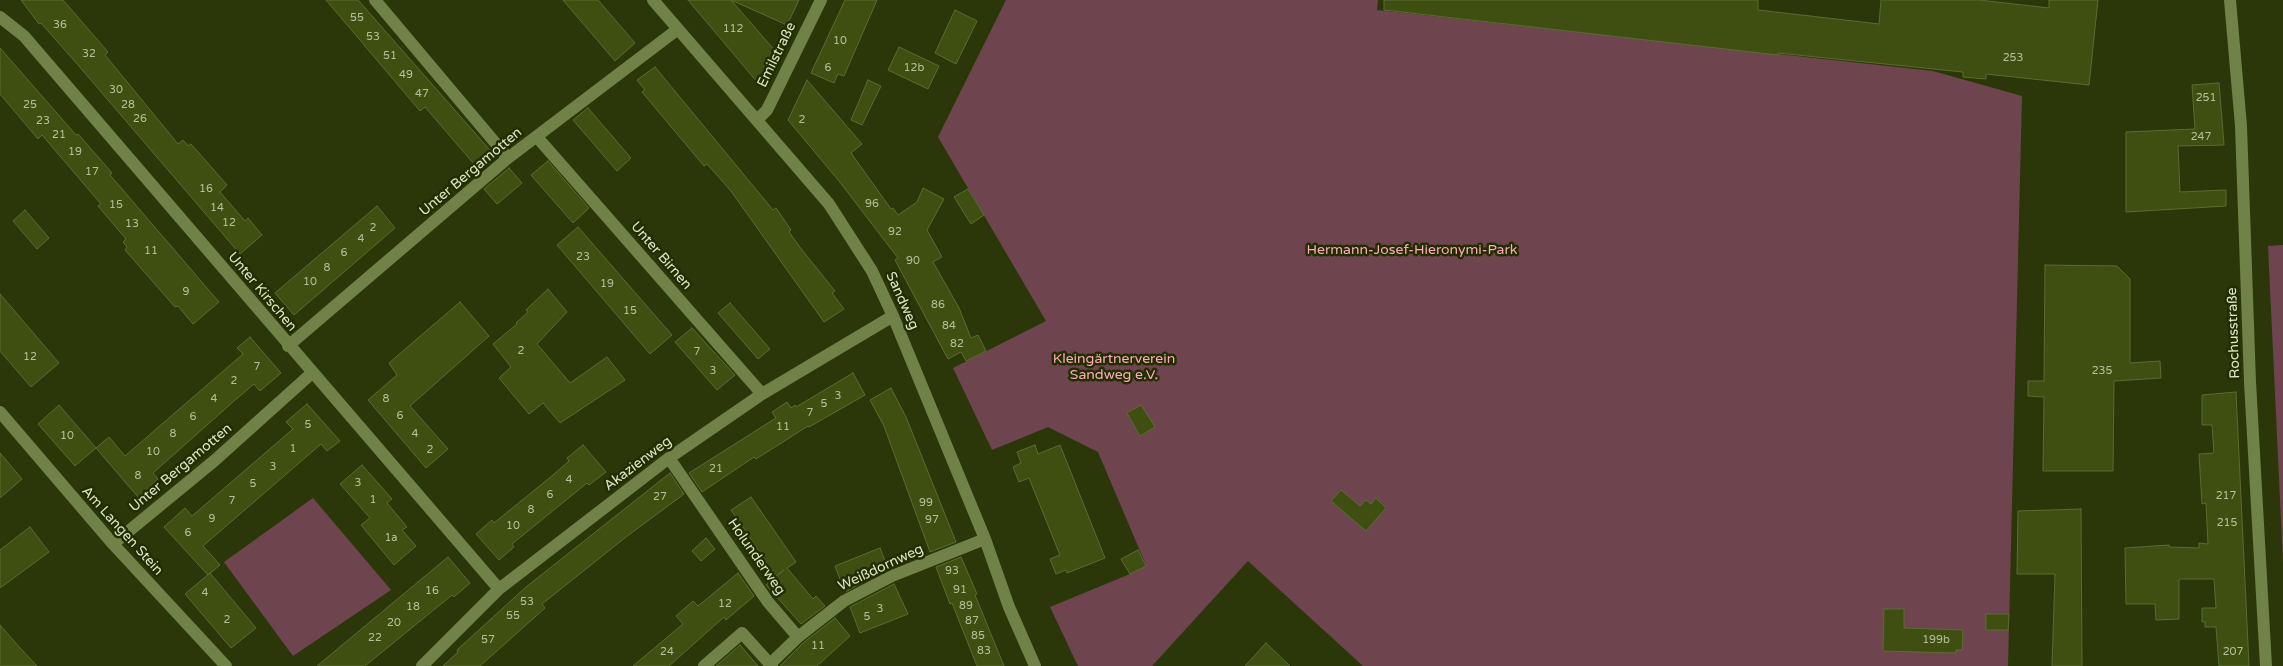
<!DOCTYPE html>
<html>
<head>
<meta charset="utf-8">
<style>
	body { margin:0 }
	canvas { display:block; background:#2b3709 }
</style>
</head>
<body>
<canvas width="2283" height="666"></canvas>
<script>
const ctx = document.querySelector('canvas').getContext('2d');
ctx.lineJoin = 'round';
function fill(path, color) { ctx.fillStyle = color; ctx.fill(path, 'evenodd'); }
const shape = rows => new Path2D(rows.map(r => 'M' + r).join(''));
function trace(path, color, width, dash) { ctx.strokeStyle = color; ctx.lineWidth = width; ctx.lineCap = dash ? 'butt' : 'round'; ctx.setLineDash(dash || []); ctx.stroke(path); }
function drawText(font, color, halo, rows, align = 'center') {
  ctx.font = font + ' "Varela Round",sans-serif'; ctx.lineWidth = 5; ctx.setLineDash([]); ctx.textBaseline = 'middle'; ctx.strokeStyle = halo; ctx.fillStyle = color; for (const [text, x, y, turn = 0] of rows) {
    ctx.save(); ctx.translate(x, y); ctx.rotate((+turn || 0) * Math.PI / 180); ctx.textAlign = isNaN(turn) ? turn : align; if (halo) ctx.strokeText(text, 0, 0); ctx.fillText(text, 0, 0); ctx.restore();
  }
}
const green = shape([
	[1006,0,1378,0,1377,10,1933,71,2022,96,2008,666,1363,666,1248,561,1152,666,1078,666,1050,607,1130,574,1146,565,1098,452,1048,427,992,450,953,368,1046,321,938,137],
	[2283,245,2283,562,2268,246],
	[313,498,391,590,293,656,224,562]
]);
const building = shape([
	[21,0,63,0,108,52,105,55,178,144,183,140,188,146,191,144,227,185,220,192,245,221,248,218,262,235,240,254,78,65,41,23,39,24,21,0],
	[326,0,358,0,496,157,480,171,425,107,420,111,326,0],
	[563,0,598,0,635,43,615,61,563,0],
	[688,0,799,0,787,25,731,0,777,53,764,78,758,83,688,0],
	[845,0,877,0,844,76,838,74,834,83,811,73,845,0],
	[1384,0,1758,0,1758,10,1879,24,1881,0,1979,0,2049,8,2049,0,2098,0,2089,85,1986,74,1986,79,1963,77,1963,72,1778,53,1778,55,1384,10,1384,0],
	[955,10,977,21,956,64,935,53,955,10],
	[899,47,939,66,928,89,888,70,899,47],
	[0,48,76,135,78,134,112,173,110,175,219,302,193,324,178,306,175,307,125,250,127,247,123,242,126,239,98,206,101,204,42,135,38,139,0,94,0,48],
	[655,67,773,210,776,208,791,230,789,232,802,250,835,291,832,293,844,309,824,322,731,191,707,164,704,166,642,92,645,90,637,80,655,67],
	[807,80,862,144,851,153,891,209,893,208,898,215,917,202,923,188,944,199,927,230,942,257,933,262,959,308,971,338,978,335,986,351,966,361,961,352,948,359,895,260,898,258,839,181,788,120,807,80],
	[868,80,881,86,862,125,851,120,868,80],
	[2219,83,2224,145,2178,146,2180,192,2226,190,2226,206,2126,212,2126,132,2195,129,2192,85,2219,83],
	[588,108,631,158,617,171,573,120,588,108],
	[548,161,589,208,573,223,531,175,548,161],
	[509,168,522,183,497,204,484,189,509,168],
	[968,189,984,215,971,224,954,197,968,189],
	[377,206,395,228,294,315,275,293,377,206],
	[25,210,49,238,37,249,13,221,25,210],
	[578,227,672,335,650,354,557,245,578,227],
	[2045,265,2117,266,2130,279,2130,363,2160,361,2161,378,2114,381,2113,471,2043,471,2044,397,2028,396,2028,381,2044,381,2045,265],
	[548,289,567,312,537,344,570,383,607,357,625,380,560,423,543,403,529,414,499,378,511,367,493,344,517,324,516,323,528,312,526,310,548,289],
	[0,294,59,363,31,387,0,351,0,294],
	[460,302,489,336,410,406,448,449,426,468,368,400,397,375,389,363,460,302],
	[730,303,770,349,758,359,718,313,730,303],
	[692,328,735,375,717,390,675,342,692,328],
	[250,337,281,373,260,391,254,384,234,401,153,473,158,479,138,497,96,448,75,466,38,424,59,405,96,448,109,437,125,456,243,354,237,348,250,337],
	[853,373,865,395,809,427,808,426,756,459,754,457,702,492,689,473,776,418,772,412,787,402,791,408,795,405,796,407,853,373],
	[891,388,906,417,956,542,930,552,884,426,870,400,891,388],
	[2236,392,2249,666,2219,666,2216,627,2205,627,2205,622,2202,622,2202,608,2216,608,2214,579,2179,579,2179,619,2156,620,2155,604,2126,604,2125,548,2169,545,2169,547,2199,548,2199,543,2208,544,2206,503,2202,504,2199,454,2214,453,2212,425,2202,425,2202,395,2236,392],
	[307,404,340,441,327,451,321,444,203,546,220,565,208,575,164,527,185,508,192,516,293,429,286,422,307,404],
	[1141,405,1155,427,1140,436,1127,413,1141,405],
	[583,445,606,472,589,485,587,483,512,544,514,547,499,560,476,534,492,520,494,523,553,475,569,461,567,458,583,445],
	[1035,445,1038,454,1060,445,1105,558,1067,573,1066,570,1056,574,1050,559,1060,555,1029,478,1019,482,1013,467,1021,463,1017,452,1035,445],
	[0,453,22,479,0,498,0,453],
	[362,465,392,499,387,503,407,527,402,530,416,546,394,565,361,525,370,518,340,484,362,465],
	[670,473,684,494,626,537,542,604,545,608,480,666,443,666,458,652,457,650,526,587,670,473],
	[1341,490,1360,506,1366,500,1371,504,1376,498,1386,508,1366,531,1331,501,1341,490],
	[751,497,796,562,787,568,813,599,816,596,825,606,801,624,766,585,784,570,776,576,731,510,751,497],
	[2081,509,2082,666,2052,666,2055,574,2017,574,2018,511,2081,509],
	[30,527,49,552,0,588,0,550,30,527],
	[706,538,715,549,701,561,692,551,706,538],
	[880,548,888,569,845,592,835,566,880,548],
	[1138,550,1146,566,1130,574,1121,559,1138,550],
	[448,557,470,583,454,597,452,595,365,666,317,666,448,557],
	[961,557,977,594,975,595,1004,666,977,666,952,603,950,604,936,567,961,557],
	[210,573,256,628,231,648,185,594,210,573],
	[738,573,754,596,726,620,724,617,669,666,633,666,683,624,676,616,693,601,698,606,738,573],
	[894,584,908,614,860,633,850,607,894,584],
	[1884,609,1904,609,1904,628,1963,630,1962,650,1956,650,1956,653,1883,651,1884,609],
	[1986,614,2009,614,2008,630,1986,630,1986,614],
	[835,618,850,636,817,666,780,666,803,643,835,618],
	[0,625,20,648,37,666,0,666,0,625],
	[1266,643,1290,666,1245,666,1266,643],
	[740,645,758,666,716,666,740,645]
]);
const minor = shape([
	[375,0,508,158],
	[653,0,829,204,872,271,893,316,985,539,1009,607,1035,666],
	[2230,0,2241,126,2250,382,2266,666],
	[0,17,24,36,499,589],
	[757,120,767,110,821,0],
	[537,137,762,394],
	[288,346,508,158,678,29],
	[0,412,113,544,226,666],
	[669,458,768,602,798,637,770,664,772,666],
	[113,544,214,461,312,373],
	[798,637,844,601,892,576,985,539],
	[422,666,499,589,669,458,762,394,893,316],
	[704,666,742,633,770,664]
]);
const numberNames = [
	["55",357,18],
	["36",60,25],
	["112",733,29],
	["53",373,37],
	["10",840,41],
	["32",89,54],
	["51",390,56],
	["253",2013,58],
	["6",828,68],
	["12b",914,68],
	["49",406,75],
	["30",116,90],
	["47",422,94],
	["251",2206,98],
	["25",30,105],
	["28",128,105],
	["26",140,119],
	["2",802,120],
	["23",43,121],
	["21",59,135],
	["247",2201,137],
	["19",75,152],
	["17",92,172],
	["16",206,189],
	["96",872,204],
	["15",116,205],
	["14",217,208],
	["12",229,223],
	["13",132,224],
	["2",373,228],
	["92",895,232],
	["4",361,239],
	["11",151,251],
	["6",344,253],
	["23",583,257],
	["90",913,261],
	["8",327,268],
	["10",310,282],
	["19",607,284],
	["9",186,292],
	["86",938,305],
	["15",630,311],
	["84",949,326],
	["82",957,344],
	["2",521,351],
	["7",697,352],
	["12",30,357],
	["7",257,367],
	["3",713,371],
	["235",2102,371],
	["2",234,381],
	["3",838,396],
	["4",214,399],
	["8",386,399],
	["5",824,404],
	["7",810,413],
	["6",400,416],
	["6",193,417],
	["5",308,425],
	["11",783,427],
	["8",173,434],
	["4",415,434],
	["10",67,436],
	["1",293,449],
	["2",430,450],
	["10",153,452],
	["3",273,467],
	["21",716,469],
	["8",138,476],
	["4",569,480],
	["3",358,483],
	["5",253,484],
	["6",550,495],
	["217",2226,496],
	["27",660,497],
	["1",373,500],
	["7",232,501],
	["99",926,503],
	["8",531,510],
	["9",212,519],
	["97",932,520],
	["215",2227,523],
	["10",513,526],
	["6",188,533],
	["1a",391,538],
	["93",952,571],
	["91",960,590],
	["16",432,591],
	["4",205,593],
	["53",527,602],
	["12",725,604],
	["89",966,606],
	["18",413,607],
	["3",880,609],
	["55",513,616],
	["5",867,617],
	["2",227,620],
	["87",972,621],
	["20",394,623],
	["85",978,636],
	["22",375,638],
	["57",488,640],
	["199b",1936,640],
	["11",818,646],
	["83",984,651],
	["24",667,652],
	["207",2233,652]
];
const streetNames = [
	["Emilstraße",777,55,-64],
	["Unter Bergamotten",471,172,-40],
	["Unter Birnen",661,256,49],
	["Unter Kirschen",262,292,50],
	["Sandweg",902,301,66],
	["Rochusstraße",2234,333,-92],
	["Akazienweg",638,464,-37],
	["Unter Bergamotten",181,468,-40],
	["Am Langen Stein",122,531,48],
	["Holunderweg",756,557,55],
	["Weißdornweg",881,568,-25]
];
const parkNames = [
	["Hermann-Josef-Hieronymi-Park",1412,250],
	["Kleingärtnerverein",1114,359],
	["Sandweg e.V.",1114,375]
];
fill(green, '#6e444f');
fill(building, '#3f4e11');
trace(building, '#5b6c31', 1);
trace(minor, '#708247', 12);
drawText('11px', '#b5c09a', null, numberNames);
drawText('14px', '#dce6c7', '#222d00', streetNames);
drawText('14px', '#fcaabf', '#222d00', parkNames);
</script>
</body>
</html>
